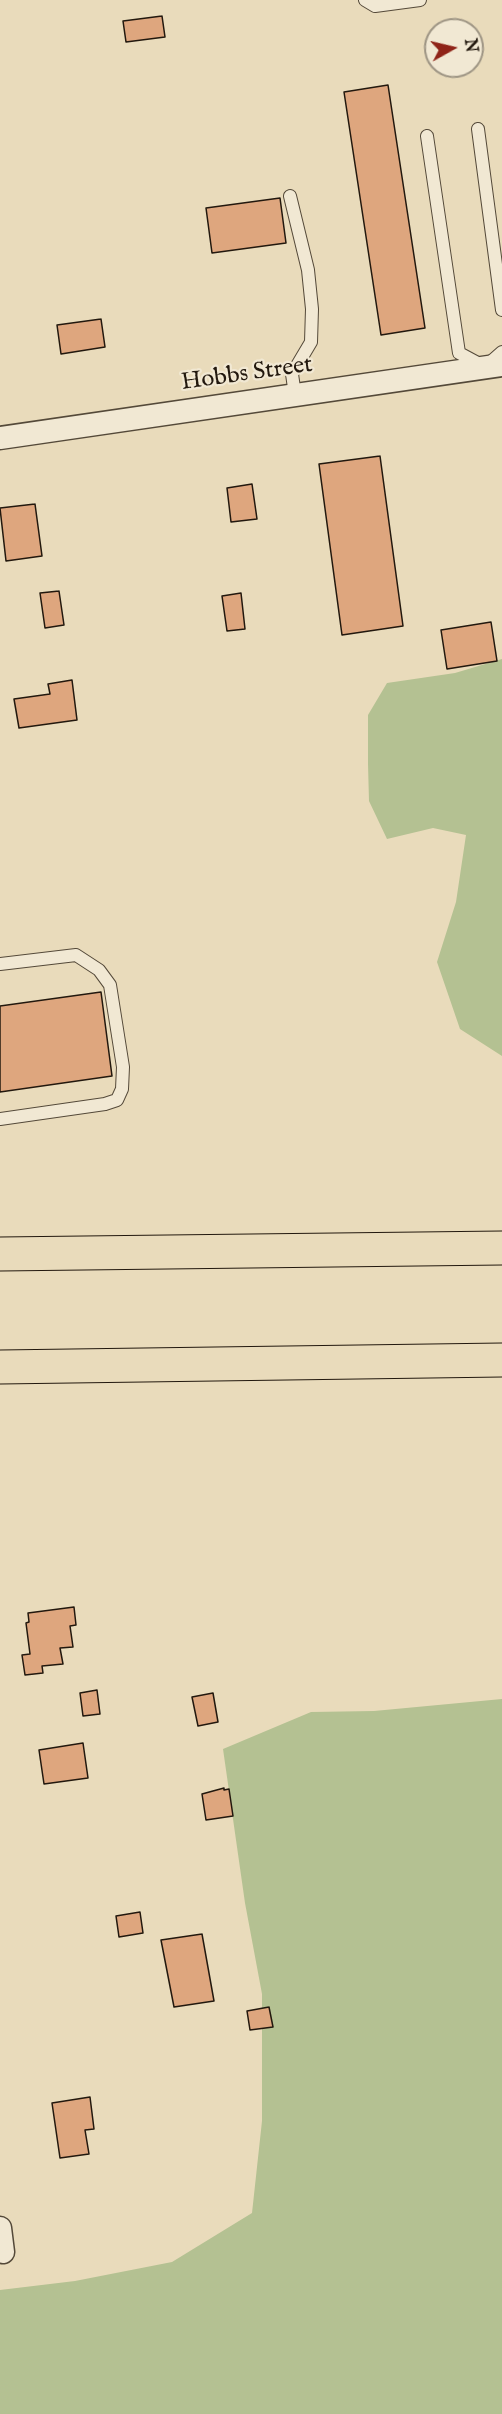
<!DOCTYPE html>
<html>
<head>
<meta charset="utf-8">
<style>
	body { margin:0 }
	#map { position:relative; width:502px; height:2414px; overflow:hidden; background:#e9dbbb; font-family:"IM FELL English",serif }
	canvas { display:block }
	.north { position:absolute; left:424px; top:18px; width:60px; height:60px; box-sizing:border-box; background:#f1e8d3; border:2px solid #9e9584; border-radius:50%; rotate:82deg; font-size:16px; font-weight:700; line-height:24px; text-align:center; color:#22180e }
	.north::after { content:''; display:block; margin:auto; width:21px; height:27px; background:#8f2418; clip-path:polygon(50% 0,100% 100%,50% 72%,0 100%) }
</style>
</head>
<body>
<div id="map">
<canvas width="502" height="2414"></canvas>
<div class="north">N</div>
</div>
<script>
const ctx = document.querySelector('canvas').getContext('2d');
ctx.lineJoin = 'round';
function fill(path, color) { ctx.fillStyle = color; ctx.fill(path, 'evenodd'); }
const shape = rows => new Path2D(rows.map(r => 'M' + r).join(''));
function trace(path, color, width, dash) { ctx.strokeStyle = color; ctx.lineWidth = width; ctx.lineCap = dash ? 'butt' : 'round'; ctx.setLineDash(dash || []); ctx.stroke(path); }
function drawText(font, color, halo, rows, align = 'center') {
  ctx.font = font + ' "IM FELL English",serif'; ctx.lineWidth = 4.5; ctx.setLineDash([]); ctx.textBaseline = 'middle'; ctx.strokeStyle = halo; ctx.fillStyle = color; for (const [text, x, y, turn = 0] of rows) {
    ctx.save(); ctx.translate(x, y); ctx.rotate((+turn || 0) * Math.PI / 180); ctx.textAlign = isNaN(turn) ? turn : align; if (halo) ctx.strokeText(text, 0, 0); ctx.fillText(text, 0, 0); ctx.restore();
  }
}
const green = shape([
	[502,659,502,1056,460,1029,437,962,456,902,466,835,433,828,387,839,369,801,368,764,368,715,387,683,455,673],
	[502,1699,502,2414,0,2414,0,2290,75,2281,172,2262,252,2213,262,2121,262,1994,245,1903,223,1749,311,1712,374,1711]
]);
const building = shape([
	[162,16,165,37,126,42,123,21,162,16],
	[388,85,425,328,381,335,344,92,388,85],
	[280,198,286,243,212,253,206,208,280,198],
	[101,319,105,347,61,354,57,325,101,319],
	[380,456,403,626,342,635,319,464,380,456],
	[252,484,257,519,231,522,227,488,252,484],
	[35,504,42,556,6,561,0,508,35,504],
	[59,591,64,625,45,628,40,593,59,591],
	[241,593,245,629,227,631,222,596,241,593],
	[491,622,497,661,447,669,441,630,491,622],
	[72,680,77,720,19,728,14,699,50,694,48,684,72,680],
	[101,992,112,1076,0,1092,0,1006,101,992],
	[74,1607,76,1625,70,1626,73,1647,60,1648,63,1664,42,1666,43,1673,25,1675,22,1655,30,1654,26,1623,29,1622,28,1613,74,1607],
	[97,1690,100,1714,83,1716,80,1693,97,1690],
	[213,1693,218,1722,198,1726,192,1697,213,1693],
	[83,1743,88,1778,44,1784,39,1750,83,1743],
	[224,1788,224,1790,229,1789,233,1816,206,1820,202,1794,224,1788],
	[140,1912,143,1933,119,1937,116,1916,140,1912],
	[202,1934,214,2001,174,2007,161,1940,202,1934],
	[269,2007,273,2027,250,2030,247,2011,269,2007],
	[90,2097,94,2129,85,2130,89,2154,60,2158,52,2103,90,2097]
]);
const service = shape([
	[365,0,375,6,420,0],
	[478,129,502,310],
	[427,136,459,353,485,367,502,352],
	[290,196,308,270,312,309,311,342,292,374,295,395],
	[0,964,76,955,99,970,110,985,123,1067,122,1089,117,1100,105,1104,0,1119]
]);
const minor = shape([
	[0,438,502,365],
	[0,2228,3,2252]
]);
const motorway = shape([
	[0,1254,502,1248],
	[0,1367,502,1360]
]);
const streetNames = [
	["Hobbs Street",247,375,-8]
];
fill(green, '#b4c192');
fill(building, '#dea67e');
trace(building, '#22180e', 1.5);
trace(service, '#544939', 14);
trace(minor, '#544939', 25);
trace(motorway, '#22180e', 35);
trace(service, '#f1e8d3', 12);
trace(minor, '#f1e8d3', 22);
trace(motorway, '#e9dbbb', 33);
drawText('24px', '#22180e', '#f1e8d3', streetNames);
</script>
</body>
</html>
